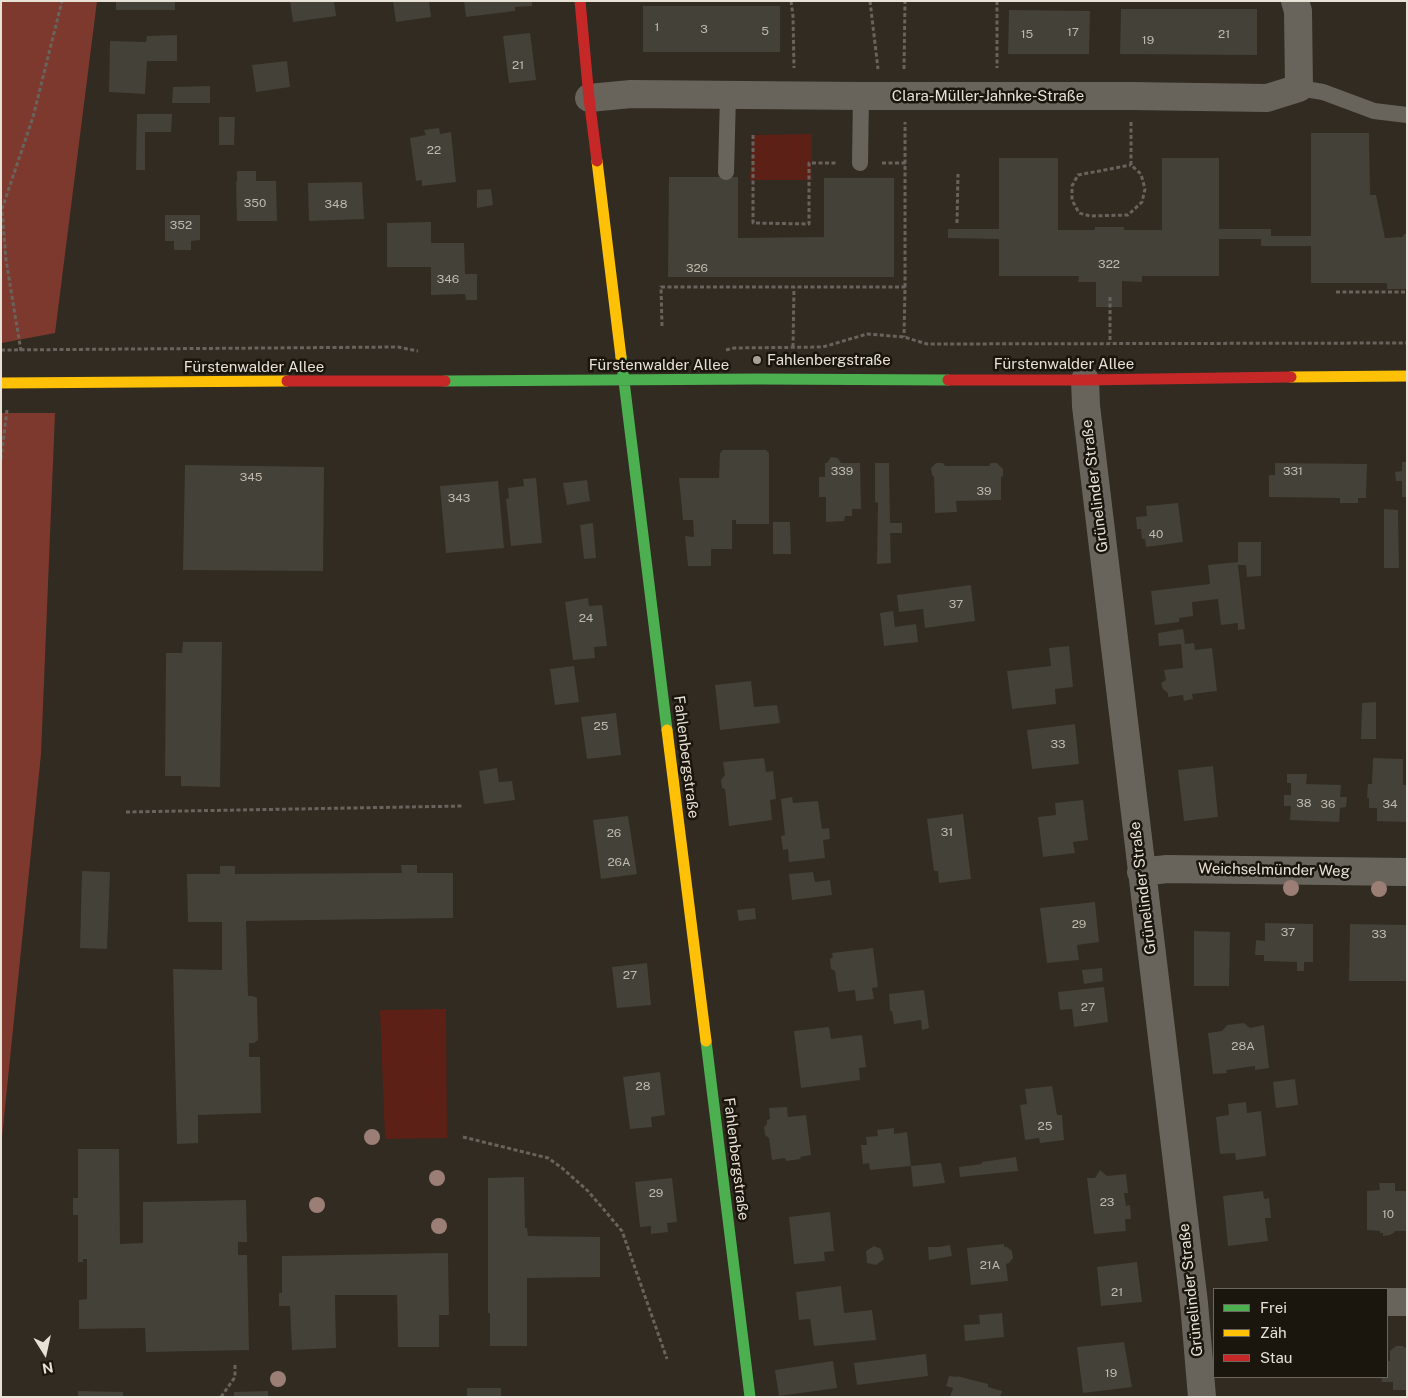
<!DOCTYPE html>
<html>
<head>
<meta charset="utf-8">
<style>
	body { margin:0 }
	#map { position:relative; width:1408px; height:1398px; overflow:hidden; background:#312b21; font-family:"Public Sans",sans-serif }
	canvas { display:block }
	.frame { position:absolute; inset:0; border:2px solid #e8e1d6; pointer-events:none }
	.legend { position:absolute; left:1213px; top:1288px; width:175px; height:90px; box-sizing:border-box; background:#1a160e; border:1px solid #6c675e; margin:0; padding:6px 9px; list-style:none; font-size:15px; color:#e8e1d6 }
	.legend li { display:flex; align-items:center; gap:10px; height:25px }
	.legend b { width:25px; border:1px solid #6c675e }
	.north { position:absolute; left:20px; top:1328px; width:50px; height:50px; -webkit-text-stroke:4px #1a160e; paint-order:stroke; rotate:170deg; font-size:14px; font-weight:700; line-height:20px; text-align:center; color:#e8e1d6 }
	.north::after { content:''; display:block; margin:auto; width:18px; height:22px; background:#e8e1d6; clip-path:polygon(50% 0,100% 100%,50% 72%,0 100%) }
</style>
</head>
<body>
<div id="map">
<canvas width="1408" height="1398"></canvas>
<div class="frame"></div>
<ul class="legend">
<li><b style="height:6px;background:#4caf50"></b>Frei</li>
<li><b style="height:6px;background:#ffc107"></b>Zäh</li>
<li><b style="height:6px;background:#c62828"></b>Stau</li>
</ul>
<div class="north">N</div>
</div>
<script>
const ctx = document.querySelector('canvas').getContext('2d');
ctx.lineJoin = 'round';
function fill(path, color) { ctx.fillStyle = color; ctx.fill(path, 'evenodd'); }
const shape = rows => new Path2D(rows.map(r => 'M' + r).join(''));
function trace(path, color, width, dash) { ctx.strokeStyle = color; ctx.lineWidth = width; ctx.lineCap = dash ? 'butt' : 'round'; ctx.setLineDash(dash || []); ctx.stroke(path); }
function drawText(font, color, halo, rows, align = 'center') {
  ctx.font = font + ' "Public Sans",sans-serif'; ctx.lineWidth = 5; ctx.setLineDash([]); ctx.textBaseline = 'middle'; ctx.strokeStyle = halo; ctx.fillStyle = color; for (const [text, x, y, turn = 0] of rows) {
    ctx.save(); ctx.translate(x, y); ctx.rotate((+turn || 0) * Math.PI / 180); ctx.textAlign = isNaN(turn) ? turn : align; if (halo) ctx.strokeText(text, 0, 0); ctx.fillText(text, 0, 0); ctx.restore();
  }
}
const green = shape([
	[812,134,812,180,750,180,753,135],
	[446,1009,447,1138,385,1139,380,1010]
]);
const forest = shape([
	[1,1,97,1,55,333,2,343,1,343],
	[1,413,55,413,41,754,1,1147]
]);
const building = shape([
	[116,1,175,1,175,10,116,10],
	[290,1,334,1,336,16,293,22],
	[393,1,429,1,431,17,396,22],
	[464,1,532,1,532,6,515,7,515,11,466,17],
	[643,6,780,6,780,52,643,52],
	[1121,9,1257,9,1257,55,1120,54],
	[1009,10,1090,11,1089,54,1008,54],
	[530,33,536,80,509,83,503,36],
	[177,35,177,61,147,61,145,94,109,92,110,41,146,42,147,36],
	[287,61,290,87,256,92,252,65],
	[210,86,210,103,172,103,173,87],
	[137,114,172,114,171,132,145,132,145,170,136,170],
	[219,117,235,117,234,145,219,145],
	[439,128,440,134,451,132,456,182,422,186,422,180,416,181,410,138,426,135,424,130],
	[1311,133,1369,133,1370,195,1376,195,1385,238,1403,237,1404,234,1407,234,1407,289,1387,289,1387,283,1311,283,1311,246,1261,246,1261,239,1219,239,1219,276,1142,276,1142,282,1122,281,1122,307,1096,307,1096,282,1078,282,1079,276,999,276,999,239,948,238,948,229,999,229,999,158,1058,158,1058,230,1095,230,1095,227,1124,227,1124,230,1162,230,1162,158,1219,158,1219,229,1271,229,1271,236,1311,236],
	[237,171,256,171,256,181,276,181,277,221,237,221,236,181,237,182],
	[669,177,738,177,738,238,824,237,824,178,894,178,894,277,668,277],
	[362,182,364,219,309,221,308,183],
	[491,189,493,205,477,208,477,190],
	[165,215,200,215,200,240,191,241,191,250,174,250,174,241,165,241],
	[431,222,431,243,464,243,465,274,477,274,477,300,466,300,465,294,431,295,431,267,387,267,387,223],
	[723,450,766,450,769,453,769,524,736,524,736,520,732,520,732,549,711,549,711,566,688,566,685,536,694,537,693,520,683,520,679,478,719,478,720,453],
	[831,457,838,458,841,463,860,463,861,509,852,509,852,516,845,516,844,521,826,522,826,497,819,497,819,477,825,477,825,463,827,463],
	[1402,462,1407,462,1407,497,1402,497,1402,481,1396,481,1395,472,1402,471],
	[875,463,889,463,890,523,902,523,902,533,890,533,891,563,877,564,878,503,875,502],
	[936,463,943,463,945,466,989,466,991,463,997,463,1003,469,1003,476,1001,477,1001,500,956,501,957,512,935,513,934,477,932,475,931,468],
	[1275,463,1367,464,1366,498,1358,498,1358,503,1340,503,1340,498,1269,497,1269,475,1275,475],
	[185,465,324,467,323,571,183,570],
	[536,478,542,543,511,546,506,499,509,498,508,488,524,486,523,479],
	[587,480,590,501,567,505,563,483],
	[498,481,504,548,446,553,440,486],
	[1178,503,1183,542,1146,547,1145,539,1142,539,1141,529,1137,529,1136,517,1147,516,1146,506],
	[1384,509,1398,510,1399,568,1384,568],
	[773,522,790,522,791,554,773,554],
	[593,523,596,558,584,559,580,525],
	[1238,542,1261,542,1261,576,1247,577,1246,565,1238,565,1245,629,1238,630,1238,623,1221,625,1218,599,1192,602,1193,616,1179,618,1179,622,1155,625,1151,591,1210,584,1208,565,1238,562],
	[971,585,975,621,925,628,923,609,899,612,897,595],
	[588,598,589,606,602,605,607,646,594,647,595,658,573,660,565,602],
	[893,611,895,627,916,624,918,642,884,646,880,613],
	[1183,629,1185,644,1194,643,1195,650,1212,648,1217,691,1192,694,1193,699,1184,701,1183,695,1168,697,1168,693,1163,689,1161,683,1166,680,1164,670,1183,668,1181,644,1159,646,1158,633],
	[183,642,222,642,220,787,181,786,181,776,165,776,166,653,182,653],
	[1069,646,1073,687,1055,689,1056,704,1012,709,1007,671,1051,666,1049,648],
	[574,666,579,702,555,705,550,669],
	[751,681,754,707,777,705,780,723,720,730,715,685],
	[1376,702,1376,739,1361,739,1362,703],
	[616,713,621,755,587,759,581,717],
	[1075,724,1079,764,1032,769,1027,730],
	[764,758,766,772,773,771,776,799,770,800,772,820,729,826,725,789,722,788,721,780,725,775,723,762],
	[1373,758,1403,759,1403,785,1407,785,1407,822,1377,821,1377,808,1369,808,1369,798,1367,798,1368,784,1372,784],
	[1213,766,1218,817,1184,821,1178,770],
	[497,768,499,782,512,781,515,800,484,804,479,771],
	[1287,774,1307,774,1306,784,1341,785,1340,797,1347,797,1346,807,1340,808,1339,822,1290,820,1291,806,1284,806,1284,795,1291,795,1291,783,1287,783],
	[792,797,793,803,818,801,822,829,829,828,830,839,823,840,825,858,789,862,788,849,783,850,781,836,785,835,781,799],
	[1083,800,1088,840,1073,842,1075,853,1043,857,1038,817,1056,815,1055,803],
	[963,814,971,879,939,883,938,871,934,871,927,819],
	[628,816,637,874,601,879,593,820],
	[401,865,417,865,417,873,453,873,453,918,246,921,248,996,253,996,257,998,258,1040,254,1043,249,1043,249,1057,260,1057,261,1113,198,1115,198,1143,177,1144,173,969,222,970,222,922,188,922,187,874,220,874,220,866,235,866,235,874,402,873],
	[82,871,110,872,107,949,80,948],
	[813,872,815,882,830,880,832,895,792,900,789,874],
	[1095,902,1099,942,1077,945,1079,960,1047,963,1040,908],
	[755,908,756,919,739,921,737,910],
	[1265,923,1313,924,1313,962,1304,962,1304,971,1297,971,1297,962,1264,961,1264,955,1255,955,1256,940,1265,941],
	[1350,924,1407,925,1407,981,1349,981],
	[1194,931,1230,932,1229,986,1194,986],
	[873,948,878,987,872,988,874,999,856,1001,855,990,838,992,835,971,831,969,830,959,833,957,832,953],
	[647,963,651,1005,617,1008,612,967],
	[1102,968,1103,981,1084,984,1082,970],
	[1104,987,1108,1022,1074,1027,1072,1009,1060,1010,1058,992],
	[924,990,929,1028,922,1030,921,1020,894,1024,892,1011,890,1011,889,994],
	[1244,1023,1250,1028,1264,1025,1269,1068,1255,1070,1255,1066,1226,1070,1227,1073,1213,1074,1208,1033,1222,1031,1227,1025],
	[829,1027,831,1039,862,1035,866,1067,859,1068,860,1080,801,1088,794,1031],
	[660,1072,665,1115,651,1117,652,1127,630,1129,623,1077],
	[1295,1079,1298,1105,1276,1108,1273,1082],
	[1052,1086,1057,1115,1062,1115,1064,1140,1040,1143,1039,1138,1025,1140,1020,1105,1027,1104,1025,1089],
	[1246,1102,1247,1113,1261,1111,1266,1156,1236,1160,1235,1153,1220,1154,1216,1117,1229,1115,1228,1104],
	[787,1107,788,1117,806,1115,811,1155,800,1157,801,1159,786,1161,785,1158,772,1160,769,1138,765,1135,764,1127,767,1124,767,1120,770,1119,769,1108],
	[894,1128,894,1134,907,1132,911,1166,870,1170,869,1163,863,1164,861,1145,867,1145,866,1137,878,1136,877,1130],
	[78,1149,119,1149,120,1244,143,1243,143,1202,246,1200,247,1242,238,1242,238,1255,247,1255,249,1350,146,1352,145,1328,79,1329,79,1300,87,1299,87,1259,83,1259,83,1262,78,1262,78,1215,73,1215,73,1198,78,1198],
	[1016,1157,1018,1171,960,1177,959,1167,982,1164,982,1162],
	[941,1163,945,1183,913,1187,911,1166],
	[1100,1170,1107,1176,1126,1174,1128,1193,1124,1193,1126,1206,1130,1205,1131,1219,1125,1219,1126,1231,1094,1234,1087,1178,1095,1178],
	[524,1177,525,1228,527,1228,528,1236,600,1237,600,1277,527,1278,527,1346,490,1346,490,1313,488,1313,488,1178],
	[672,1178,677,1222,667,1223,668,1232,651,1234,651,1226,640,1227,635,1182],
	[1379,1183,1395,1183,1395,1191,1407,1191,1407,1231,1395,1231,1394,1233,1391,1234,1391,1235,1383,1236,1383,1233,1380,1233,1380,1231,1367,1230,1367,1191,1380,1190],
	[1263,1191,1264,1199,1269,1198,1271,1218,1265,1218,1268,1241,1228,1246,1223,1196],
	[830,1212,834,1251,824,1252,825,1261,794,1264,789,1217],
	[1004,1244,1004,1247,1007,1247,1012,1251,1013,1258,1009,1263,1006,1264,1008,1281,971,1285,967,1248],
	[950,1245,952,1256,929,1260,928,1247,939,1247],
	[874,1246,881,1249,884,1259,876,1265,867,1263,866,1251],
	[448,1253,449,1315,439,1315,439,1347,398,1347,397,1295,335,1295,336,1348,292,1350,290,1306,279,1306,279,1293,282,1293,282,1256],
	[1137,1262,1142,1302,1101,1306,1097,1267],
	[841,1286,844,1313,872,1310,876,1340,814,1346,810,1319,799,1320,796,1292],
	[1002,1313,1004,1337,965,1341,964,1325,980,1324,979,1315],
	[1124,1342,1132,1387,1083,1393,1077,1347],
	[1396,1346,1403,1346,1407,1349,1407,1390,1393,1390,1393,1382,1382,1382,1381,1377,1387,1377,1387,1361,1390,1361,1390,1351],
	[926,1354,928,1376,857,1385,854,1363],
	[833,1361,837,1388,779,1396,775,1370],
	[949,1376,957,1377,957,1376,988,1384,988,1387,1002,1391,1000,1397,950,1397,953,1388,946,1386],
	[467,1388,501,1388,501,1397,467,1397],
	[78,1391,123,1392,123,1397,78,1397],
	[268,1391,268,1397,234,1397,234,1392]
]);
const path = shape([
	[791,1,793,16,794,68],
	[870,1,878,69],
	[997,1,997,68],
	[904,69,905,1],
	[1131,122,1131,165,1141,174,1145,189,1142,202,1128,215,1090,216,1079,213,1072,200,1072,186,1078,175,1131,165],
	[753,135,753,223,809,224,809,163,838,163],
	[882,163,906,163],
	[957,223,958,174],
	[905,287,905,122],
	[1336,292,1407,292],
	[1110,297,1110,343],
	[662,326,661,287,905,287,904,337],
	[793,347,794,287],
	[1,350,398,347,418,351],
	[726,350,734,348,823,347,867,334,904,337,927,344,1407,343],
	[21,351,6,260,2,209,33,117,62,1],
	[1,459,7,410],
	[126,812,464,806],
	[463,1137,548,1158,562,1168,588,1191,622,1231,667,1359],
	[221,1397,235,1377,235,1364]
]);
const lane = shape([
	[1299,88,1323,92,1374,111,1407,115],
	[860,163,861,96],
	[726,172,728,95]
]);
const street = shape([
	[589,98,631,94,861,96,1131,96,1267,98,1299,88,1298,11,1295,1],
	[1085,380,1086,406,1194,1303,1202,1397],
	[1141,872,1167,869,1407,872],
	[1387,1302,1407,1302]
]);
const fast = shape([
	[621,357,667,730],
	[445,381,758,379,948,380],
	[706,1041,750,1397]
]);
const slow = shape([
	[597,161,621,357],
	[1291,377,1407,376],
	[1,383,287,381],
	[667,730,706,1041]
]);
const jam = shape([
	[580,1,589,98,597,161],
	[948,380,1085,380,1291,377],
	[287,381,445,381]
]);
const trees = [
	[1291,888],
	[1379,889],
	[372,1137],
	[437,1178],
	[317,1205],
	[439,1226],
	[278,1379]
];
const markers = [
	[757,360,5,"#a8a197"]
];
const numberNames = [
	["1",657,27],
	["3",704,29],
	["5",765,31],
	["17",1073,32],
	["15",1027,34],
	["21",1224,34],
	["19",1148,40],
	["21",518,65],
	["22",434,150],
	["350",255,203],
	["348",336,204],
	["352",181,225],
	["322",1109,264],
	["326",697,268],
	["346",448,279],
	["339",842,471],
	["331",1293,471],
	["345",251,477],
	["39",984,491],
	["343",459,498],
	["40",1156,534],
	["37",956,604],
	["24",586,618],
	["25",601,726],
	["33",1058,744],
	["38",1304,803],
	["36",1328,804],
	["34",1390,804],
	["31",947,832],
	["26",614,833],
	["26A",619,862],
	["29",1079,924],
	["37",1288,932],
	["33",1379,934],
	["27",630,975],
	["27",1088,1007],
	["28A",1243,1046],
	["28",643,1086],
	["25",1045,1126],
	["29",656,1193],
	["23",1107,1202],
	["10",1388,1214],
	["21A",990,1265],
	["21",1117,1292],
	["19",1111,1373]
];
const streetNames = [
	["Clara-Müller-Jahnke-Straße",988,96],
	["Fürstenwalder Allee",1064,364],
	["Fürstenwalder Allee",659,365],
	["Fürstenwalder Allee",254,367],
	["Grünelinder Straße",1095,486,-97],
	["Fahlenbergstraße",686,757,83],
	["Weichselmünder Weg",1274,870,1],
	["Grünelinder Straße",1143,888,-97],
	["Fahlenbergstraße",736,1159,83],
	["Grünelinder Straße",1191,1290,-96]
];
const poiNames = [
	["Fahlenbergstraße",767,360]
];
fill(green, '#5d2017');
fill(forest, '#7e392e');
fill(building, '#444138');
trace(path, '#68635c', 3, [4, 2.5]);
trace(lane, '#68645c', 16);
trace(street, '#68645c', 28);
trace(fast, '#4caf50', 11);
trace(slow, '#ffc107', 11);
trace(jam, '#c62828', 11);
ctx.fillStyle = '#9b7e75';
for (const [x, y] of trees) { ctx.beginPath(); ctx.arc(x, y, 8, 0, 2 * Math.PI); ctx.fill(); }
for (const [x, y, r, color] of markers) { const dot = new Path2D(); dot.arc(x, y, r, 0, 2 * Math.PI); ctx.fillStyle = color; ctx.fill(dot); trace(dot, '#1a160e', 2); }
drawText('12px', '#bfb9ae', null, numberNames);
drawText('15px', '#e8e1d6', '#1a160e', streetNames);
drawText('15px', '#e8e1d6', '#1a160e', poiNames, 'left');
</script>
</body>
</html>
